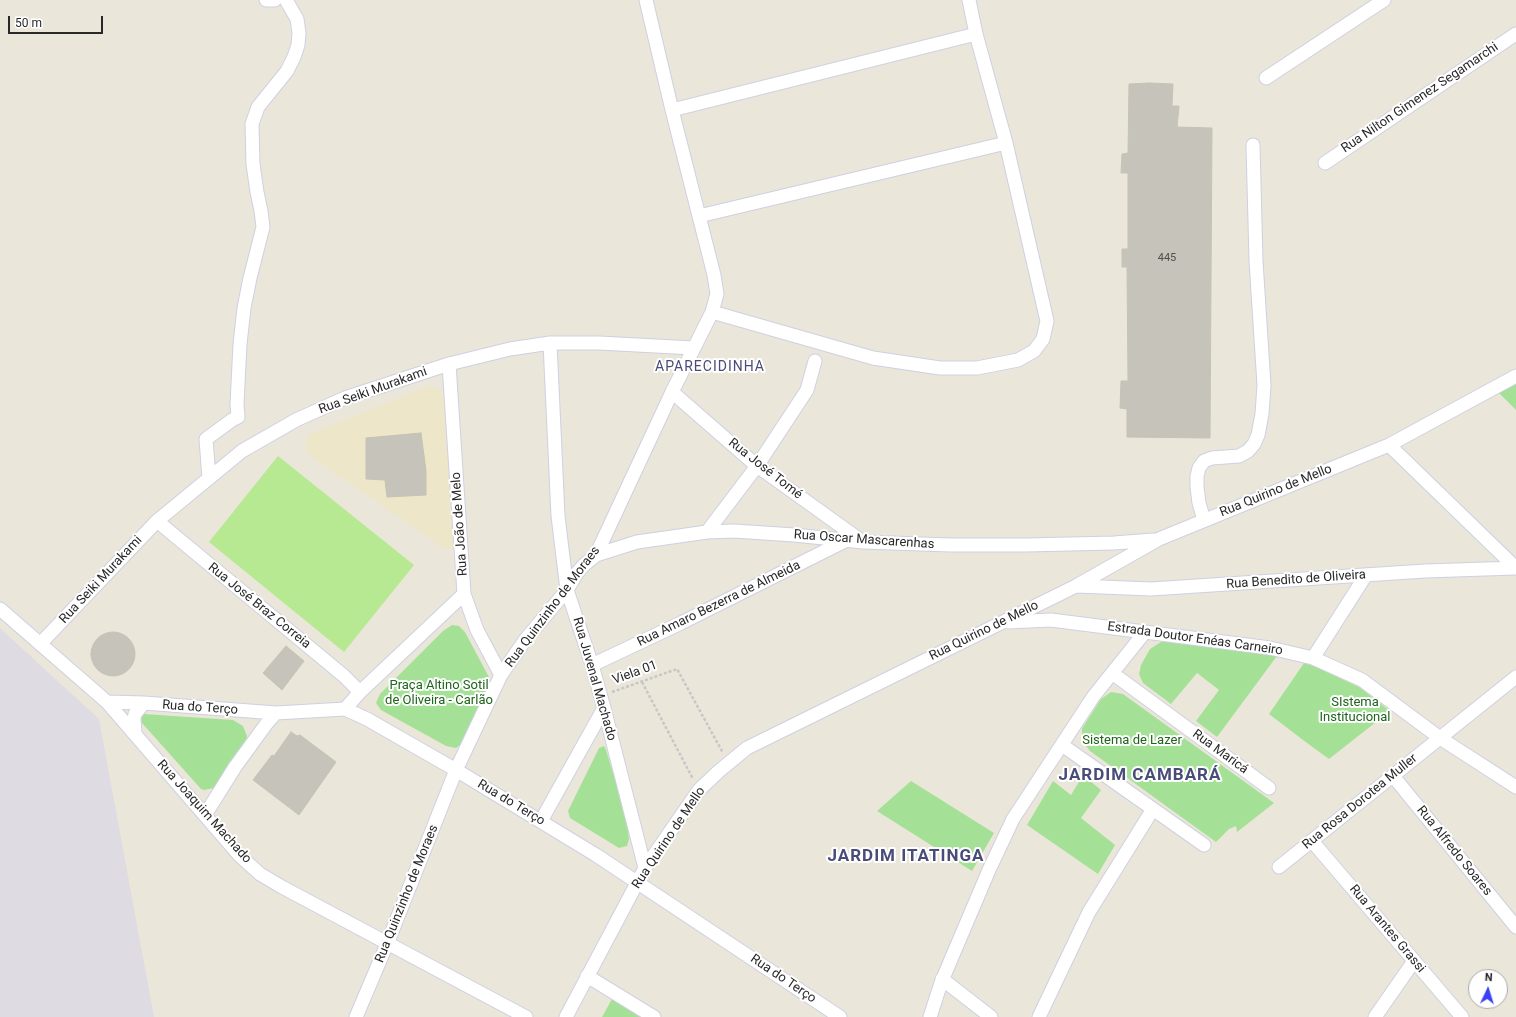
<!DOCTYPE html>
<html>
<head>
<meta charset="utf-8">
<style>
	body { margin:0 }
	#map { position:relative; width:1516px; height:1017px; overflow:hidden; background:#ebe6da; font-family:Roboto,sans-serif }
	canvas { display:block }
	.north { position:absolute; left:1468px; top:969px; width:40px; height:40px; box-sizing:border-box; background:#fff; border:1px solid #a9a9a9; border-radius:50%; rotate:4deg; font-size:11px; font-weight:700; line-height:16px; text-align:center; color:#282828 }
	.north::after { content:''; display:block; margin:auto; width:14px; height:18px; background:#3a40f8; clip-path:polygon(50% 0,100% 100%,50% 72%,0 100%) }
	.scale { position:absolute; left:8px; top:16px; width:95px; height:18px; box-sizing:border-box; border:2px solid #282828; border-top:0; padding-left:5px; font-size:12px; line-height:14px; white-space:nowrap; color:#282828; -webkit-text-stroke:3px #fff; paint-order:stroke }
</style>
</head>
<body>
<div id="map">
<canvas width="1516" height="1017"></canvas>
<div class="north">N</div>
<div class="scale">50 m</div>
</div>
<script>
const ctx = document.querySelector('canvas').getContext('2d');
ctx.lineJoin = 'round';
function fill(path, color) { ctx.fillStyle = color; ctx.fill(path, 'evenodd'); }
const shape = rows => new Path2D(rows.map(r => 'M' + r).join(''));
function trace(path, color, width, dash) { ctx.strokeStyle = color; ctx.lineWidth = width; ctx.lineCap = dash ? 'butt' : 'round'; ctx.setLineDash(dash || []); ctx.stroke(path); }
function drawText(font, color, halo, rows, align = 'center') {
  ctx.font = font + ' Roboto,sans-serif'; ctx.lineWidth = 4; ctx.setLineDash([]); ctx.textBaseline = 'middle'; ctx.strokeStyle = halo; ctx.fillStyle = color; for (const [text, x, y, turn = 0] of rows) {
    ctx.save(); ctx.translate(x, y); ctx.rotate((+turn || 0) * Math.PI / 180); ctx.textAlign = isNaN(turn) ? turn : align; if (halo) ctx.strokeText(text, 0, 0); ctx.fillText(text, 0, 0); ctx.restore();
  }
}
const industrial = shape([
	[0,628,99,719,154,1017,0,1017]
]);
const education = shape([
	[427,387,437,388,443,396,454,548,445,549,310,456,306,451,306,440,308,435]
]);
const green = shape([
	[1516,381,1516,410,1497,391],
	[452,625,459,626,465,632,491,681,463,743,456,748,446,746,381,710,376,703,380,694,443,631],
	[1176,639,1277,656,1217,737,1196,721,1219,690,1197,673,1171,704,1143,683,1139,674,1141,665,1150,649,1164,640],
	[1304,663,1314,666,1359,687,1390,711,1329,759,1303,740,1269,714],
	[1111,692,1123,694,1274,803,1237,832,1236,826,1229,829,1216,842,1090,751,1082,741,1082,729,1083,727,1101,699],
	[144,714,233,720,243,726,247,736,246,742,214,788,204,790,201,789,142,723,141,718],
	[604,746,606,750,626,815,629,839,627,846,619,848,570,818,568,811,599,748],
	[1083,775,1101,790,1081,818,1115,845,1098,874,1027,825,1053,781,1071,795],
	[911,781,994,833,972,871,877,811],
	[612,999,643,1017,602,1017]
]);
const pitch = shape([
	[278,456,414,565,344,652,209,542]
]);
const building = shape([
	[1149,83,1173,84,1172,106,1179,106,1177,127,1212,128,1210,438,1127,437,1127,409,1120,408,1121,381,1128,381,1127,267,1122,267,1122,249,1128,249,1128,173,1121,173,1122,154,1128,153,1129,84,1149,83],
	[421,433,426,471,426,495,387,497,385,480,366,479,366,438,421,433],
	'91 654a22 22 0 1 1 44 0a22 22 0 1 1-44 0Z',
	[286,646,304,661,282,690,263,673,286,646],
	[291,732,297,736,300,735,336,762,299,815,253,780,272,755,274,756,291,732]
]);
const path = shape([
	[642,682,693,779],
	[612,692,677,669,723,753]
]);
const minor = shape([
	[266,0,275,0],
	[1266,78,1384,0],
	[672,110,976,34],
	[1325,163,1516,34],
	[699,216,1006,143],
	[712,312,873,358,940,368,977,368,1018,360,1034,351,1043,339,1047,321,1006,143,976,34,969,0],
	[550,343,558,516,567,590,592,665,604,708,645,868],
	[449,364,464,594,477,630,501,675],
	[672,392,757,466,863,542],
	[1389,445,1516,568],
	[209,478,206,439,232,420,238,417,237,404,240,344,244,308,250,278,263,227,261,211,257,192,253,164,252,124,258,107,287,71,294,57,298,45,299,33,297,19,286,0],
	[1204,520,1199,503,1197,487,1197,476,1199,468,1204,461,1212,458,1239,456,1248,451,1254,444,1258,435,1262,414,1264,385,1256,261,1253,145],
	[157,521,344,676,360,692],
	[707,532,757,466,807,390,815,361],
	[596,555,637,542,707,532,734,531,794,535,863,542,950,545,1026,545,1114,543,1153,540],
	[1077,586,1151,589,1425,571,1516,568],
	[0,609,107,702,240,856,260,874,282,887,526,1017],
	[1008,622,1051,620,1270,648,1313,658,1362,680,1440,738,1516,787],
	[40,644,157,521,242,451,296,420,345,398,449,364,510,349,550,343,599,343,694,348],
	[1313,658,1366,575],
	[592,665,681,623,845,541],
	[1112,673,1269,788],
	[107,702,144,703,276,713,345,709,367,719,456,770,596,855,840,1017],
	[345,709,360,692,464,594],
	[135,734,134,719,135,714,144,703],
	[1062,745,1204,845],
	[1393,776,1516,927],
	[205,815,235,767,267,723,276,713],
	[541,821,604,708],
	[1312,841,1462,1017],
	[1279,867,1516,677],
	[587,976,654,1017],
	[942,979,991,1017],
	[356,1017,387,944,456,770,501,675,525,640,567,590,577,573,584,565,596,555,672,392,712,312,717,294,714,275,672,110,646,0],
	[566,1017,645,868,699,790,719,771,747,748,1076,586,1159,539,1389,445,1516,376],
	[930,1017,941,983,989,870,1013,819,1093,697,1145,632],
	[1039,1017,1089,912,1153,809],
	[1375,1017,1414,961]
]);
const numberNames = [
	["445",1167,258]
];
const streetNames = [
	["Rua Nilton Gimenez Segamarchi",1420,98,-34],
	["Rua Seiki Murakami",373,391,-20],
	["Rua José Tomé",765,469,38],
	["Rua Quirino de Mello",1276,491,-22],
	["Rua João de Melo",460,524,-94],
	["Rua Oscar Mascarenhas",864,540,4],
	["Rua Seiki Murakami",101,580,-47],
	["Rua Benedito de Oliveira",1296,580,-4],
	["Rua Amaro Bezerra de Almeida",719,604,-26],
	["Rua José Braz Correia",259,606,39],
	["Rua Quinzinho de Moraes",553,607,-53],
	["Rua Quirino de Mello",984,631,-26],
	["Estrada Doutor Enéas Carneiro",1195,639,8],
	["Viela 01",635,673,-20],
	["Rua Juvenal Machado",594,679,74],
	["Rua do Terço",200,708,4],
	["Rua Maricá",1220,752,36],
	["Rua Rosa Dorotea Muller",1360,802,-39],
	["Rua do Terço",511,803,31],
	["Rua Joaquim Machado",204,812,48],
	["Rua Quirino de Mello",669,838,-56],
	["Rua Alfredo Soares",1454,851,51],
	["Rua Quinzinho de Moraes",407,894,-68],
	["Rua Arantes Grassi",1387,929,50],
	["Rua do Terço",783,979,34]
];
const parkNames = [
	["Praça Altino Sotil",439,686],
	["de Oliveira - Carlão",439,701],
	["SIstema",1355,703],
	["Institucional",1355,718],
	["Sistema de Lazer",1132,741]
];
const neighbourhoodNames = [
	["APARECIDINHA",710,367]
];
const districtNames = [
	["JARDIM CAMBARÁ",1140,776],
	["JARDIM ITATINGA",906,857]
];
fill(industrial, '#dedbe3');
fill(education, '#ede6c9');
fill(green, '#a4e196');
fill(pitch, '#b7e992');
fill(building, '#c6c3ba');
trace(building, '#c6c2b4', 1);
trace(minor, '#cfd0e1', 15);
trace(path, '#c7c7c7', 2.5, [3, 2]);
trace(minor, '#fff', 13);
drawText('11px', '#504f4c', null, numberNames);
drawText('13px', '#282828', '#fff', streetNames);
drawText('13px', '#1e641a', '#fff', parkNames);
ctx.letterSpacing = '1px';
drawText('14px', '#494b78', '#fff', neighbourhoodNames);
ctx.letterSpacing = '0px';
ctx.letterSpacing = '1px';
drawText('bold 17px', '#494b78', '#fff', districtNames);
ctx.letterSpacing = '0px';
</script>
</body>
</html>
